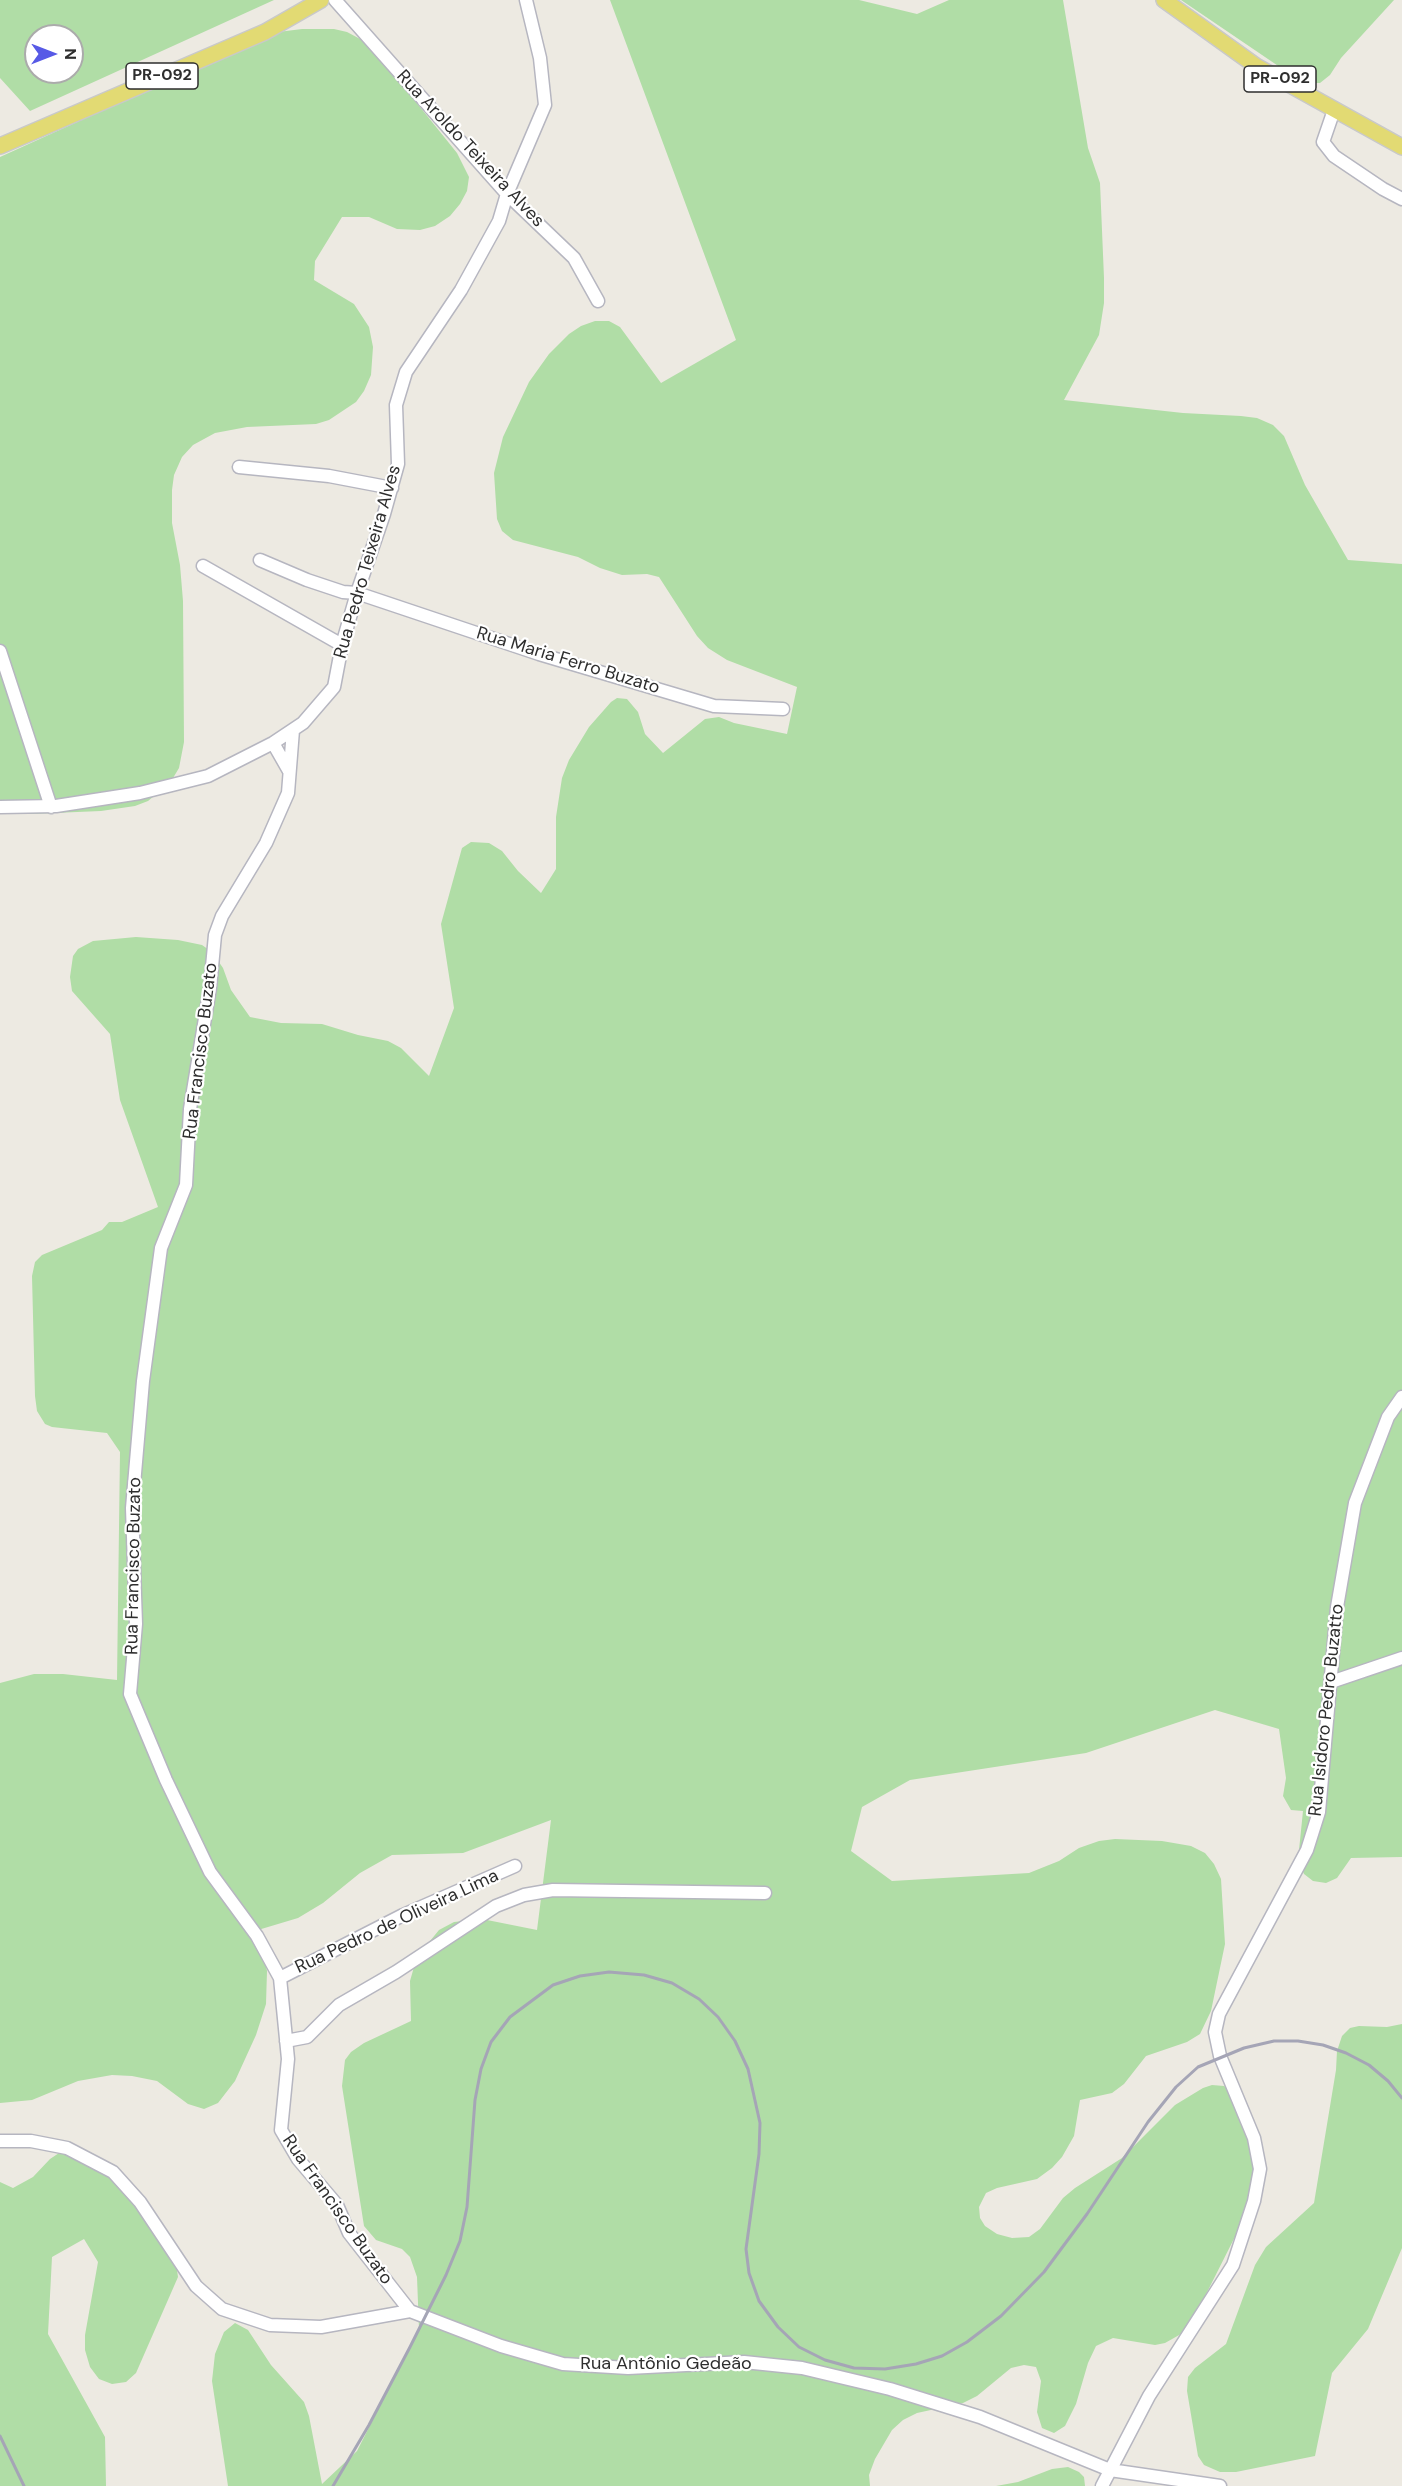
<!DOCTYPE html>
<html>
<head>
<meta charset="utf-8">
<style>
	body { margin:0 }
	#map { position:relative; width:1402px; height:2486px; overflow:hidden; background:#edeae2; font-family:"DM Sans",sans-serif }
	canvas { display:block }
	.north { position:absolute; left:24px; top:24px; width:60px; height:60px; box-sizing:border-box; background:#fff; border:2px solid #ababab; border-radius:50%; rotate:90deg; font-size:16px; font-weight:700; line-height:24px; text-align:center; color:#2e2e2e }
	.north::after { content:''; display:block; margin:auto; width:21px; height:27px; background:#575ae6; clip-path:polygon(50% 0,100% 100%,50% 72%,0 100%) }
</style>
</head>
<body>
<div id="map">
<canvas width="1402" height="2486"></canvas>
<div class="north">N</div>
</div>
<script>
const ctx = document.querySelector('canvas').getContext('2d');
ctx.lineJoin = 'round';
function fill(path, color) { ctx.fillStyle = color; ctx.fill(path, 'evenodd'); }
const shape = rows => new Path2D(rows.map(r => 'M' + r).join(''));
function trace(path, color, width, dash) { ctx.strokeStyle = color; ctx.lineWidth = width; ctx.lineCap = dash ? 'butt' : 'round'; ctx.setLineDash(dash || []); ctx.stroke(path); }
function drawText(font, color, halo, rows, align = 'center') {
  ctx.font = font + ' "DM Sans",sans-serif'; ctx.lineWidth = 4.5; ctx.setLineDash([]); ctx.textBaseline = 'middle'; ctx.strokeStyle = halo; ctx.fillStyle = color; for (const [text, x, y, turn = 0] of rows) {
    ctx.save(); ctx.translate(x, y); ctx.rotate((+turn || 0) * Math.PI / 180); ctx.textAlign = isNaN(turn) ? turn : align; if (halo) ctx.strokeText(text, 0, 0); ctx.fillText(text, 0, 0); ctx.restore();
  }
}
const green = shape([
	[0,0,274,0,30,111,0,78],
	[36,36,72,36,72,72,36,72],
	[610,0,859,0,917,14,949,0,1063,0,1088,148,1100,183,1104,278,1104,303,1099,335,1064,400,1183,413,1241,416,1257,418,1273,425,1284,436,1305,485,1348,560,1402,564,1402,1857,1351,1858,1337,1878,1326,1883,1313,1881,1304,1874,1298,1860,1303,1811,1291,1810,1283,1796,1286,1778,1279,1729,1215,1710,1086,1753,910,1780,862,1807,851,1851,892,1881,1029,1873,1059,1861,1079,1848,1099,1841,1115,1839,1162,1841,1191,1846,1205,1853,1214,1864,1221,1879,1225,1944,1211,2011,1200,2034,1187,2042,1146,2056,1124,2084,1112,2093,1080,2100,1074,2136,1062,2157,1052,2168,1037,2179,997,2188,986,2193,979,2207,980,2218,985,2226,997,2234,1012,2238,1029,2237,1040,2229,1063,2198,1075,2188,1122,2158,1175,2105,1203,2088,1212,2085,1224,2086,1232,2091,1260,2144,1246,2215,1195,2316,1181,2334,1165,2343,1155,2345,1113,2338,1096,2346,1088,2363,1076,2404,1065,2426,1054,2433,1042,2428,1037,2412,1041,2381,1036,2367,1024,2365,1011,2368,977,2396,963,2403,917,2413,903,2420,892,2430,875,2459,869,2475,870,2486,228,2486,212,2381,215,2354,224,2332,235,2323,248,2330,271,2365,304,2402,309,2416,322,2484,357,2451,419,2329,417,2277,410,2257,402,2249,376,2240,364,2226,342,2086,345,2060,351,2052,364,2043,411,2021,410,1981,414,1967,430,1941,439,1930,454,1922,482,1919,537,1930,551,1820,463,1853,392,1855,360,1873,323,1903,298,1918,258,1930,267,1971,266,2004,256,2035,235,2081,218,2103,204,2109,188,2104,157,2081,132,2076,112,2075,78,2081,32,2100,0,2103,0,1683,34,1674,63,1674,117,1680,120,1452,107,1433,52,1427,45,1424,37,1411,35,1396,32,1276,35,1262,42,1255,102,1230,109,1222,122,1222,158,1207,120,1100,110,1034,72,991,70,977,73,956,78,949,93,941,136,937,178,940,202,945,212,952,223,968,231,990,250,1017,281,1023,322,1024,358,1035,388,1041,401,1048,429,1076,454,1008,441,924,462,848,471,842,489,843,502,851,518,871,541,893,556,869,556,817,562,778,569,760,589,727,611,702,617,698,627,699,638,712,645,734,663,753,705,719,719,717,734,723,787,734,797,687,727,660,708,648,697,636,659,577,647,574,622,575,600,568,578,557,513,540,502,531,497,519,494,473,503,437,529,382,549,354,569,334,581,326,595,321,609,321,620,327,661,383,736,340],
	[1181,0,1394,0,1341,58,1330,75,1320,83,1307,83,1293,76],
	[302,29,334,29,347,32,362,40,383,61,457,153,469,177,467,191,460,204,450,216,435,226,420,230,397,229,369,217,342,217,315,261,314,280,354,304,369,327,373,347,371,375,364,391,356,402,329,420,316,424,247,427,215,433,193,445,182,457,174,475,172,490,172,523,180,565,183,601,184,742,179,768,170,783,148,801,135,806,101,811,30,814,3,809,0,807,0,157,262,38,278,32],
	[1402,2024,1402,2248,1368,2329,1332,2373,1315,2456,1236,2472,1220,2472,1204,2465,1198,2456,1187,2391,1188,2377,1195,2368,1226,2344,1255,2265,1266,2247,1314,2203,1336,2070,1337,2051,1342,2036,1350,2028,1359,2026,1387,2027],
	[73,2151,110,2168,176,2263,178,2277,136,2373,126,2382,112,2384,99,2379,90,2367,85,2350,85,2335,98,2262,84,2239,52,2257,48,2334,105,2437,106,2486,0,2486,0,2182,13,2188,33,2177,50,2159,59,2153],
	[1068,2467,1079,2472,1084,2477,1085,2486,996,2486,1018,2482,1052,2469]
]);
const minor = shape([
	[335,0,507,194,574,258,598,301],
	[1334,110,1323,142,1334,156,1383,189,1402,199],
	[239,467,329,476,392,488],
	[260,560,307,580,343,592,357,593,539,654,714,706,783,709],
	[203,566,342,645],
	[0,651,51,807],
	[293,730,288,793,266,843,222,916,215,935,210,988,190,1109,186,1185,161,1248,143,1381,132,1508,136,1624,130,1694,166,1780,210,1872,257,1936,280,1978,288,2059,281,2130,298,2159,337,2205,349,2233,410,2311],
	[273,743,289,771],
	[0,807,56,806,140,793,208,776,273,743,303,723,334,687,342,645,357,593,384,514,398,464,396,405,406,372,461,290,499,221,507,194,545,105,540,58,526,0],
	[1331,1682,1402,1658],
	[280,1978,403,1915,515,1866],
	[286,2041,307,2037,339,2005,396,1972,496,1906,524,1895,553,1890,765,1893],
	[0,2141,31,2141,67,2148,113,2172,140,2202,196,2286,222,2309,270,2325,321,2327,410,2311,501,2346,563,2364,628,2368,744,2362,802,2368,890,2389,980,2417,1110,2470,1220,2486],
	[1102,2486,1149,2396,1233,2265,1254,2201,1260,2169,1254,2138,1220,2056,1215,2032,1219,2014,1307,1850,1319,1812,1337,1607,1355,1503,1388,1417,1402,1397]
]);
const major = shape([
	[1164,0,1256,66,1402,147],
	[0,146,265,32,321,0]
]);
const rail = shape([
	[0,2436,24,2486],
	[333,2486,369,2425,410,2347,446,2275,460,2241,467,2207,475,2100,481,2069,491,2042,510,2017,553,1985,580,1976,609,1972,644,1975,672,1983,699,1999,718,2017,735,2041,748,2069,760,2123,759,2154,746,2249,749,2273,759,2301,778,2327,799,2347,825,2360,854,2368,885,2369,916,2364,942,2356,967,2342,1001,2316,1044,2272,1087,2214,1148,2122,1176,2087,1198,2067,1244,2048,1274,2041,1298,2041,1323,2045,1346,2053,1369,2065,1388,2081,1402,2098]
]);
const shields = [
	[162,76,72],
	[1280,79,72]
];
const shieldNames = [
	["PR-092",162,76],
	["PR-092",1280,79]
];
const streetNames = [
	["Rua Aroldo Teixeira Alves",470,149,47],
	["Rua Pedro Teixeira Alves",368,562,-74],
	["Rua Maria Ferro Buzato",568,661,17],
	["Rua Francisco Buzato",201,1051,-83],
	["Rua Francisco Buzato",134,1566,-89],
	["Rua Isidoro Pedro Buzatto",1327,1710,-84],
	["Rua Pedro de Oliveira Lima",397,1922,-25],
	["Rua Francisco Buzato",337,2210,55],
	["Rua Antônio Gedeão",666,2364]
];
fill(green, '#b0dda6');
trace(minor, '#b6b6c0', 15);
trace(major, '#c9c9c9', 18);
trace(minor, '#fff', 12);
trace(major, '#e2da73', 15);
trace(rail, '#a5a5b6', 3);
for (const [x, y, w] of shields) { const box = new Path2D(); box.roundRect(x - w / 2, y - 13, w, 26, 4.5); ctx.fillStyle = '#fff'; ctx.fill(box); trace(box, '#2e2e2e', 1.5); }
drawText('bold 16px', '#2e2e2e', null, shieldNames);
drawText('18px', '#2e2e2e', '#fff', streetNames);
</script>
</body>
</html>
